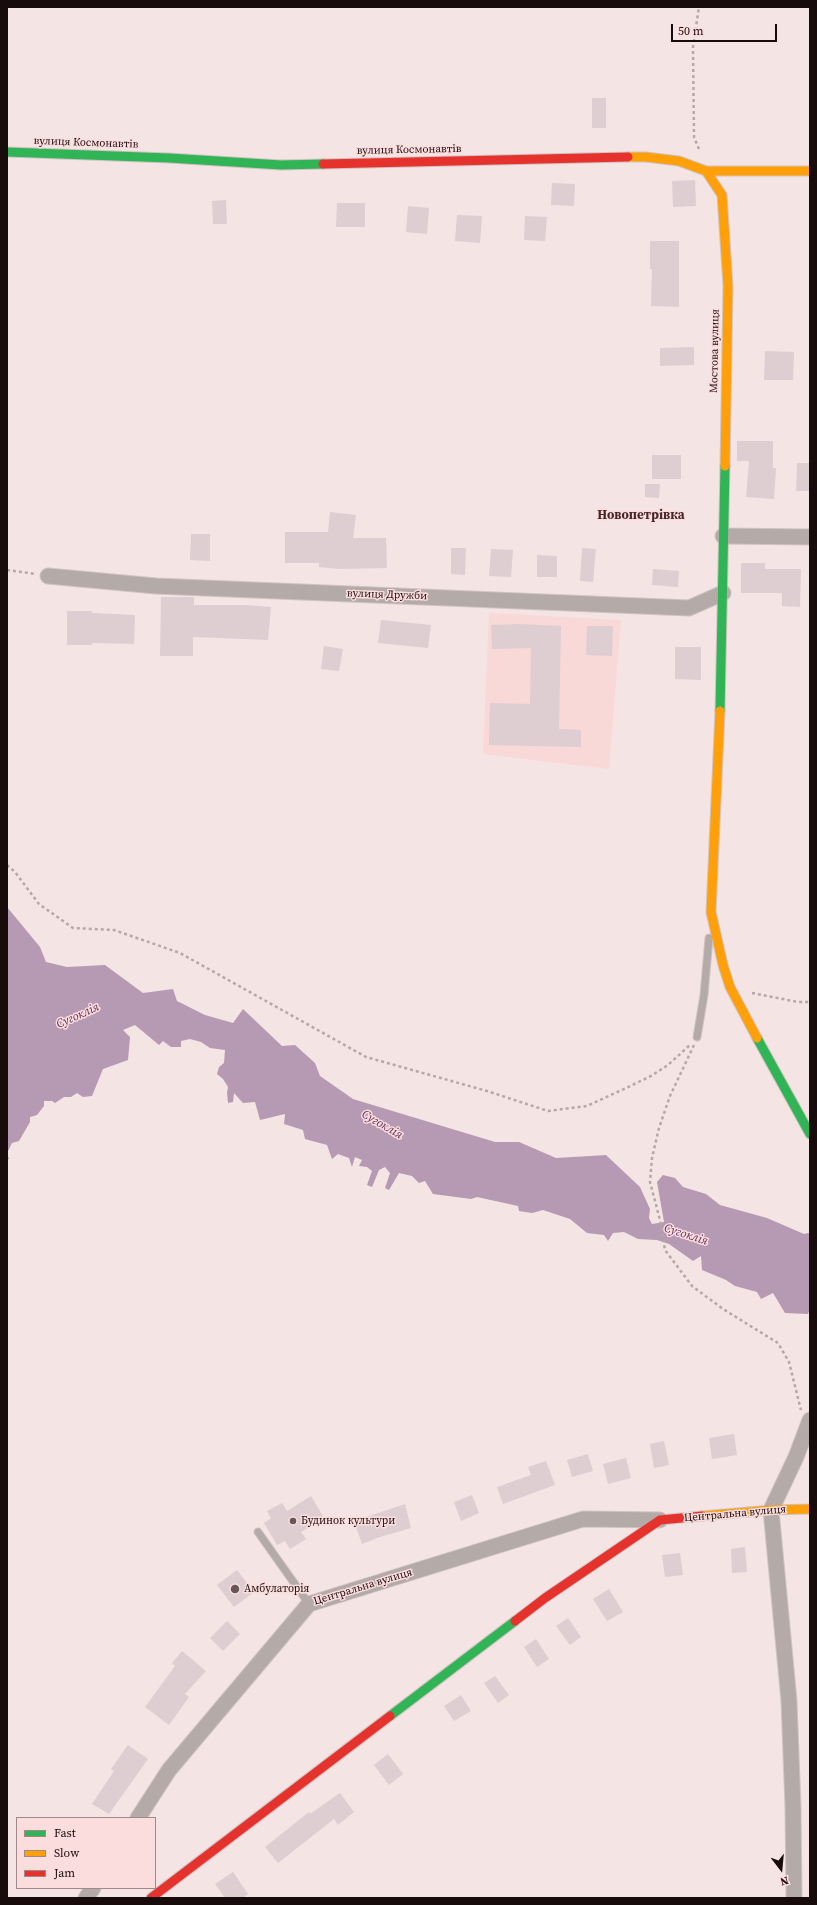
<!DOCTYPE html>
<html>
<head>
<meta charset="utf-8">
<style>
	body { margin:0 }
	#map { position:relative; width:817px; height:1905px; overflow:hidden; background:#f5e4e4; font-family:"Source Serif 4",serif }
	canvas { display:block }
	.frame { position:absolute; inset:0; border:8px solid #180b0c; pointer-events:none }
	.legend { position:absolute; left:16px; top:1817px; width:140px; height:72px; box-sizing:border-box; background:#fcdddd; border:1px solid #a18989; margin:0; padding:5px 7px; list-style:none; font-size:12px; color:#180b0c }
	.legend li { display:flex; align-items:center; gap:8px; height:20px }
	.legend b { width:20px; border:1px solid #a18989 }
	.north { position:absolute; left:761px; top:1849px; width:40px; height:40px; -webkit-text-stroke:3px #fcdddd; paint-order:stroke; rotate:164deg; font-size:11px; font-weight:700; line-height:16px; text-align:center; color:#180b0c }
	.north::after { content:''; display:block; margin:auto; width:14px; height:18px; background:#180b0c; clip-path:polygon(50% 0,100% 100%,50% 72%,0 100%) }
	.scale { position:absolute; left:671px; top:24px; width:106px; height:18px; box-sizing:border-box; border:2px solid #180b0c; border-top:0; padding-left:5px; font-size:12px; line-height:14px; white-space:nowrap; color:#180b0c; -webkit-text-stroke:3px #fcdddd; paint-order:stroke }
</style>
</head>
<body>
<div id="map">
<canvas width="817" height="1905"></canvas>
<div class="frame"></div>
<ul class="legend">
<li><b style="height:5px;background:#30b455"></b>Fast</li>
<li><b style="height:5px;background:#ff9f0a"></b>Slow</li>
<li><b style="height:5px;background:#e5322d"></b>Jam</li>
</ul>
<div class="north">N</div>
<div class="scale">50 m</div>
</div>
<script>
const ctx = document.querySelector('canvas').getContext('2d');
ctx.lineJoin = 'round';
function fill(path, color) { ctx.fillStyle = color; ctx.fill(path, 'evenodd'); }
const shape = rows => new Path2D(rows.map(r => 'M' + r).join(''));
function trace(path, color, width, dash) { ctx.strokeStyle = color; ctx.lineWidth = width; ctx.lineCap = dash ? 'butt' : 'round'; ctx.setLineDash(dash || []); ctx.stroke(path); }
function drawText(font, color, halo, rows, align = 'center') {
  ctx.font = font + ' "Source Serif 4",serif'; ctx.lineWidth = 3; ctx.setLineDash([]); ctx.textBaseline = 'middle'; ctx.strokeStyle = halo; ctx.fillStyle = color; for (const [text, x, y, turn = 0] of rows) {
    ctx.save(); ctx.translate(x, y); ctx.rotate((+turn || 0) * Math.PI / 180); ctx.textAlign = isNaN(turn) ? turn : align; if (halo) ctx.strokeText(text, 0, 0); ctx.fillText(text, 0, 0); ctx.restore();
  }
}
const built = shape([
	[489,613,621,620,609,769,483,754]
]);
const water = shape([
	[7,907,40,947,46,962,67,967,105,965,143,993,173,989,177,1001,205,1015,233,1023,243,1009,282,1046,295,1045,315,1063,320,1076,353,1099,495,1142,519,1142,556,1158,606,1155,640,1187,650,1209,649,1218,652,1224,664,1222,657,1182,663,1175,675,1178,683,1187,706,1194,720,1205,767,1218,804,1234,808,1233,810,1234,810,1308,808,1314,785,1313,773,1293,761,1299,757,1292,735,1286,726,1280,702,1270,701,1256,693,1261,669,1244,657,1240,638,1239,624,1232,613,1233,608,1241,604,1235,587,1233,570,1219,543,1210,532,1213,519,1211,518,1206,477,1197,471,1199,433,1194,425,1181,419,1183,412,1176,399,1173,389,1190,385,1188,390,1173,385,1167,379,1170,372,1187,367,1185,372,1171,367,1167,359,1166,362,1160,355,1157,352,1167,349,1158,338,1154,332,1159,327,1145,305,1139,303,1130,284,1124,285,1114,260,1120,255,1102,243,1103,234,1093,233,1102,228,1103,227,1093,228,1087,223,1079,217,1074,219,1067,224,1063,225,1050,210,1048,201,1042,190,1039,181,1041,181,1047,171,1047,163,1041,159,1045,135,1025,123,1030,130,1037,128,1060,103,1069,92,1096,83,1097,77,1093,71,1097,64,1097,55,1103,52,1101,44,1101,44,1106,37,1115,30,1117,30,1122,19,1141,12,1143,7,1153,9,1159,7,1160]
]);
const building = shape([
	[592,98,606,98,606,128,592,128],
	[695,180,696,206,673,207,672,181],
	[552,183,575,184,574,206,551,205],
	[226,200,227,224,213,224,212,201],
	[337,203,365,203,365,227,336,227],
	[408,206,429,208,427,234,406,232],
	[457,215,482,216,480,243,455,241],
	[525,216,547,217,545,241,524,240],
	[650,241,679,241,679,307,651,306,652,269,650,269],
	[694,347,694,365,660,366,660,348],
	[765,351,794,352,793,380,764,380],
	[737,441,773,441,773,468,776,468,774,499,746,497,749,461,737,461],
	[652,455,681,455,681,479,652,479],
	[797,463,810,463,810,491,796,491],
	[645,484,660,484,659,498,645,497],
	[330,512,356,515,353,538,386,538,387,568,340,569,319,567,319,563,285,563,285,532,328,532],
	[191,534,210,534,210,561,190,560],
	[451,548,466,548,465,575,451,574],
	[582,548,596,549,593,582,580,581],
	[491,549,513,550,511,577,489,576],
	[537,555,557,556,557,577,537,577],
	[741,563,765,563,765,569,801,569,800,607,782,606,782,593,741,593],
	[653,569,679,571,678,587,652,585],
	[161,597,194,597,194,605,245,605,271,607,268,640,193,637,193,656,160,656],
	[67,611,92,611,92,613,135,615,134,644,92,643,92,645,67,645],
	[381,620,431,625,428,648,378,643],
	[520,624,561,626,559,729,581,730,581,747,489,745,490,703,530,704,531,648,492,649,491,625],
	[587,626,613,626,612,656,586,655],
	[324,646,343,649,339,671,321,669],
	[675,647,701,647,701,680,675,679],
	[734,1434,737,1455,712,1459,709,1438],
	[664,1441,669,1465,654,1468,650,1444],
	[588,1454,593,1471,572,1477,567,1460],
	[626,1458,631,1478,608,1484,603,1464],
	[546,1461,555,1485,503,1504,497,1487,531,1475,528,1467],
	[472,1495,479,1513,461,1521,454,1502],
	[311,1496,324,1518,301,1532,306,1539,290,1549,285,1541,277,1545,264,1523,271,1518,267,1511,282,1503,287,1511],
	[405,1504,411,1528,380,1537,362,1544,354,1521],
	[745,1547,747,1572,732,1573,731,1549],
	[680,1553,683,1575,665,1577,662,1555],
	[237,1570,254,1592,234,1607,217,1585],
	[609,1589,623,1612,607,1621,593,1599],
	[568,1618,581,1637,570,1645,556,1626],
	[227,1621,240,1634,223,1651,210,1638],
	[536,1639,549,1659,537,1667,524,1647],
	[182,1651,206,1671,185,1694,189,1697,169,1725,145,1707,175,1666,172,1663],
	[495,1676,509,1695,498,1703,484,1683],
	[461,1695,471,1711,454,1721,444,1706],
	[128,1745,148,1759,109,1814,92,1804,114,1771,111,1769],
	[388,1754,403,1774,389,1785,374,1765],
	[340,1793,354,1812,338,1825,334,1819,278,1863,265,1847,309,1812,310,1814],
	[233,1872,248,1894,243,1898,225,1898,215,1884]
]);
const path = shape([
	[699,149,694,137,693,47,699,7],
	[7,570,36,574],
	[7,865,15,872,39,904,73,928,114,930,180,953,366,1057,487,1091,548,1111,587,1106,622,1090,651,1076,668,1065,691,1044],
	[752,993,798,1002,810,1002],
	[694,1045,670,1096,659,1128,652,1158,650,1182,660,1220,665,1250,692,1286,723,1309,778,1343,789,1362,801,1410]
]);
const lane = shape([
	[697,1037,704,995,709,938],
	[258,1532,309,1604]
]);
const street = shape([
	[723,536,810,537],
	[48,576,156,586,689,608,723,593],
	[138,1818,169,1770,309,1604,583,1519,660,1520],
	[86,1898,93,1888],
	[794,1898,793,1807,789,1701,771,1510,796,1457,810,1420]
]);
const fast = shape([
	[7,152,169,158,281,165,323,164],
	[720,711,725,466],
	[757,1038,810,1134],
	[390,1716,515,1621]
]);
const slow = shape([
	[628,157,646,157,679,161,706,171,810,171],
	[706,171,722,195,728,286,725,466],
	[720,711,711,912,723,965,730,987,757,1038],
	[702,1516,771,1510,810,1509]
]);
const jam = shape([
	[323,164,628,157],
	[515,1621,545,1598,660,1520,702,1516],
	[151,1898,390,1716]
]);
const markers = [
	[293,1521,4,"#655758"],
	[235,1589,5,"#655758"]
];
const streetNames = [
	["вулиця Космонавтів",86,143,2],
	["вулиця Космонавтів",409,150,-1],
	["Мостова вулиця",715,351,-89],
	["вулиця Дружби",387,595,2],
	["Центральна вулиця",735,1514,-5],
	["Центральна вулиця",363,1587,-17]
];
const poiNames = [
	["Будинок культури",301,1521],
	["Амбулаторія",244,1589]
];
const waterNames = [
	["Сугоклія",78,1016,-24],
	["Сугоклія",382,1125,30],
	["Сугоклія",686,1235,18]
];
const quarterNames = [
	["Новопетрівка",641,516]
];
fill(built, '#f9d8d8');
fill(water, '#b69ab3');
fill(building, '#decdd1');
trace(lane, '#d0c3c3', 9);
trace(street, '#d0c3c3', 17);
trace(fast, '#d0c3c3', 11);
trace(slow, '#d0c3c3', 11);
trace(jam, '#d0c3c3', 11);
trace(path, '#b4a8a8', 2.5, [3, 3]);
trace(lane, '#b4aaa8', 7);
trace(street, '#b4aaa8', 15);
trace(fast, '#30b455', 9);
trace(slow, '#ff9f0a', 9);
trace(jam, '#e5322d', 9);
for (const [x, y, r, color] of markers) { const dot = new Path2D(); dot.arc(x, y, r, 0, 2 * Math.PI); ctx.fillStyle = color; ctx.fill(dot); trace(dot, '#fcdddd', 1.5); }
drawText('11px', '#180b0c', '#fcdddd', streetNames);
drawText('11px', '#180b0c', '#fcdddd', poiNames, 'left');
drawText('italic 12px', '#5a2e5f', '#fcdddd', waterNames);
drawText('bold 13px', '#432627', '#fcdddd', quarterNames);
</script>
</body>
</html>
